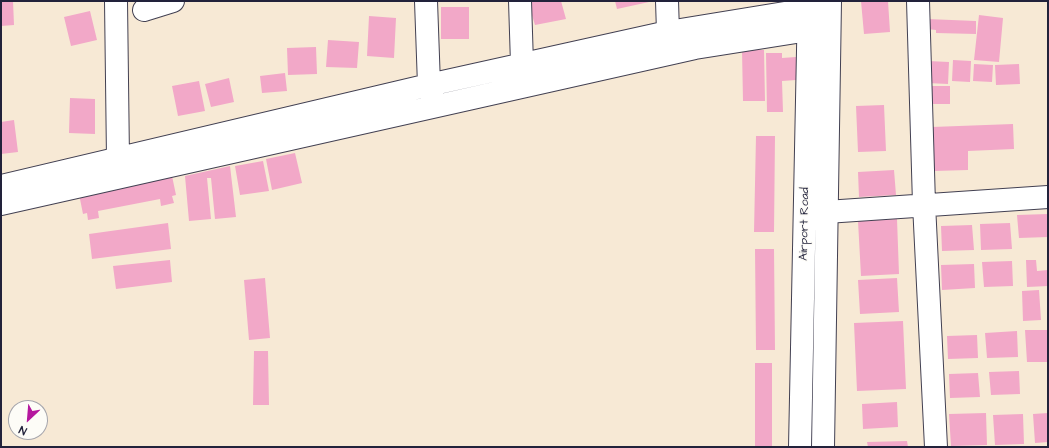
<!DOCTYPE html>
<html>
<head>
<meta charset="utf-8">
<style>
	body { margin:0 }
	#map { position:relative; width:1049px; height:448px; overflow:hidden; background:#f7e9d5; font-family:"Architects Daughter",sans-serif }
	canvas { display:block }
	.frame { position:absolute; inset:0; border:2px solid #22223b; pointer-events:none }
	.north { position:absolute; left:8px; top:400px; width:40px; height:40px; box-sizing:border-box; background:#fdfcf7; border:1px solid #a5a5ac; border-radius:50%; rotate:206deg; font-size:11px; font-weight:700; line-height:16px; text-align:center; color:#22223b }
	.north::after { content:''; display:block; margin:auto; width:14px; height:18px; background:#b5179e; clip-path:polygon(50% 0,100% 100%,50% 72%,0 100%) }
</style>
</head>
<body>
<div id="map">
<canvas width="1049" height="448"></canvas>
<div class="frame"></div>
<div class="north">N</div>
</div>
<script>
const ctx = document.querySelector('canvas').getContext('2d');
ctx.lineJoin = 'round';
function fill(path, color) { ctx.fillStyle = color; ctx.fill(path, 'evenodd'); }
const shape = rows => new Path2D(rows.map(r => 'M' + r).join(''));
function trace(path, color, width, dash) { ctx.strokeStyle = color; ctx.lineWidth = width; ctx.lineCap = dash ? 'butt' : 'round'; ctx.setLineDash(dash || []); ctx.stroke(path); }
function drawText(font, color, halo, rows, align = 'center') {
  ctx.font = font + ' "Architects Daughter",sans-serif'; ctx.lineWidth = 3; ctx.setLineDash([]); ctx.textBaseline = 'middle'; ctx.strokeStyle = halo; ctx.fillStyle = color; for (const [text, x, y, turn = 0] of rows) {
    ctx.save(); ctx.translate(x, y); ctx.rotate((+turn || 0) * Math.PI / 180); ctx.textAlign = isNaN(turn) ? turn : align; if (halo) ctx.strokeText(text, 0, 0); ctx.fillText(text, 0, 0); ctx.restore();
  }
}
const building = shape([
	[1,1,13,1,14,25,1,26],
	[561,1,566,19,535,25,528,2],
	[615,1,649,1,649,2,617,9],
	[861,1,888,1,890,32,864,34],
	[441,7,469,7,469,39,441,39],
	[90,11,97,40,71,46,64,17],
	[979,15,1003,18,999,62,974,60],
	[369,16,396,18,394,58,367,56],
	[927,19,976,21,976,34,936,33,936,30,927,29],
	[328,40,359,42,357,68,326,67],
	[316,47,317,74,288,75,287,48],
	[742,50,764,50,765,101,743,101],
	[766,53,782,53,782,58,796,57,796,80,782,81,783,112,767,112],
	[953,60,971,61,970,82,952,81],
	[928,61,949,62,948,84,927,83],
	[974,64,993,65,992,82,973,81],
	[1019,64,1020,84,996,85,995,65],
	[285,73,287,91,262,93,260,76],
	[229,78,234,102,211,107,205,84],
	[199,81,205,111,178,116,172,86],
	[929,86,950,86,950,104,929,104],
	[70,98,95,99,95,134,69,133],
	[884,105,886,151,858,152,856,106],
	[14,120,18,152,1,154,1,122],
	[1013,124,1014,149,968,151,968,170,934,171,932,127],
	[756,136,775,136,774,232,754,232],
	[295,153,302,183,272,190,266,159],
	[263,161,269,191,240,195,235,166],
	[230,166,236,217,215,219,211,178,207,178,211,219,189,221,185,176],
	[894,170,896,195,859,197,858,172],
	[172,176,176,195,172,196,174,203,161,206,160,199,98,211,99,218,88,220,87,213,83,214,79,194],
	[1048,214,1048,237,1019,238,1017,215],
	[897,219,899,274,861,276,858,221],
	[168,223,171,249,92,259,89,234],
	[1010,223,1012,249,981,250,980,224],
	[972,225,974,250,942,251,941,226],
	[755,249,774,249,775,350,756,350],
	[170,260,172,282,116,289,113,266],
	[1026,260,1036,260,1037,271,1048,270,1048,286,1027,287],
	[1012,261,1013,286,984,287,982,262],
	[974,264,975,288,942,290,941,265],
	[265,278,270,338,249,340,244,280],
	[897,278,899,312,860,314,858,280],
	[1039,290,1041,320,1023,321,1022,291],
	[903,321,906,389,857,391,854,323],
	[1025,330,1048,330,1048,362,1027,362],
	[1017,331,1018,357,987,358,985,333],
	[977,335,978,358,948,359,947,336],
	[254,351,268,351,269,405,253,405],
	[755,363,772,363,772,447,755,447],
	[1019,371,1020,394,991,395,989,372],
	[978,373,980,397,950,398,949,374],
	[897,402,898,427,863,429,862,404],
	[986,413,987,445,951,446,949,414],
	[1048,413,1048,442,1035,443,1033,414],
	[1023,414,1024,444,995,445,993,415],
	[907,441,908,447,868,447,867,442]
]);
const minor = shape([
	[116,1,118,159],
	[426,1,429,85,433,99],
	[520,1,522,64],
	[667,1,668,32],
	[918,1,924,204,936,447],
	[144,10,173,1],
	[1,186,429,85,668,32,828,6],
	[1,204,695,48,809,30,827,30],
	[826,212,1048,197]
]);
const major = shape([
	[800,447,809,1],
	[823,447,830,1]
]);
const streetNames = [
	["Airport Road",805,224,-89]
];
fill(building, '#f2a8c8');
trace(minor, '#424052', 24);
trace(major, '#424052', 24);
trace(minor, '#fff', 22);
trace(major, '#fff', 22);
drawText('12px', '#22223b', '#fdfcf7', streetNames);
</script>
</body>
</html>
